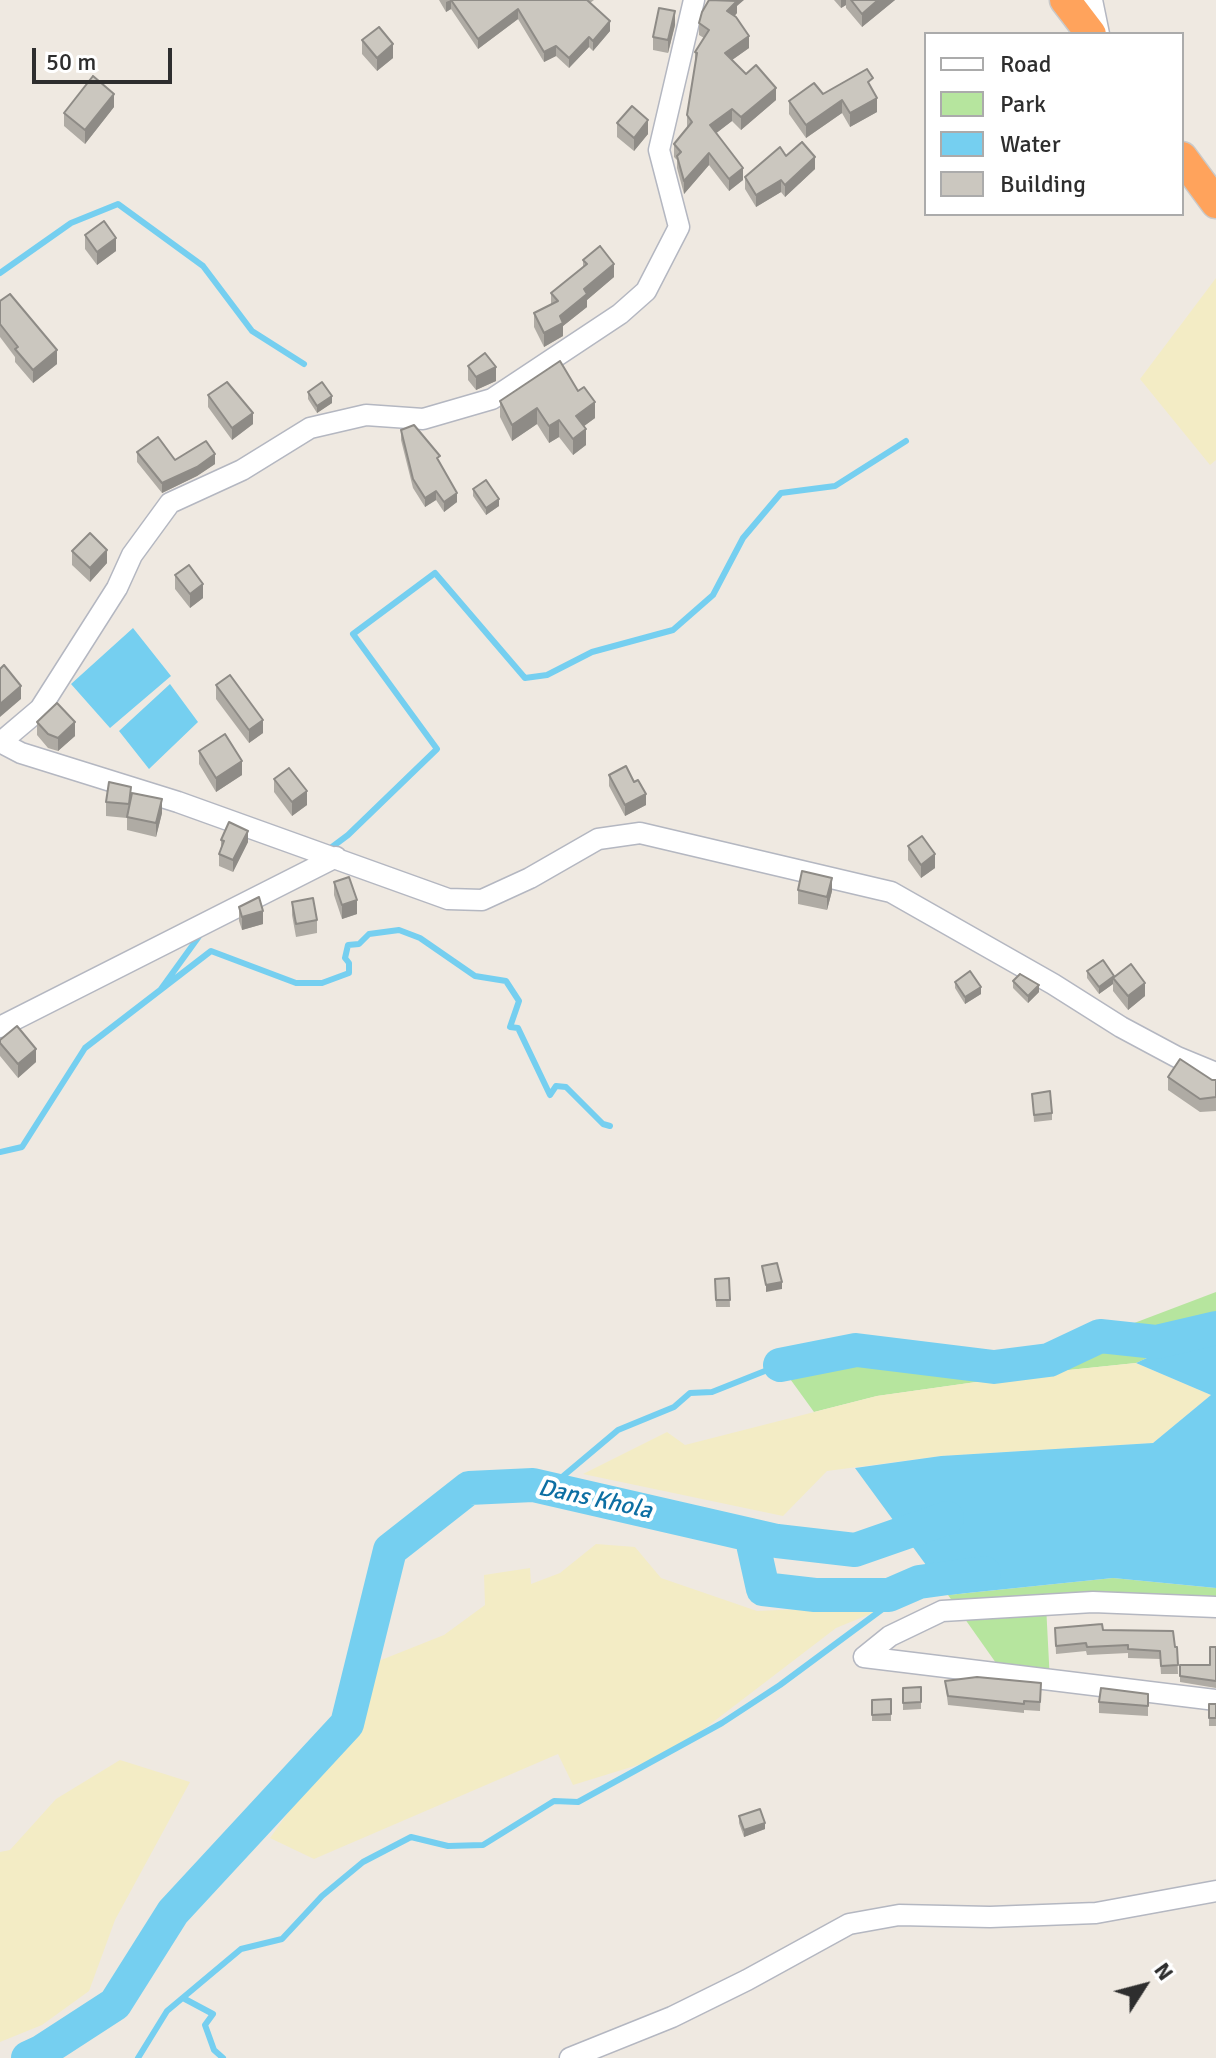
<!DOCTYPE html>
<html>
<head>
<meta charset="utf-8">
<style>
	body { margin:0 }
	#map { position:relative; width:1216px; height:2058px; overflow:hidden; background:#efe9e1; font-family:Signika,sans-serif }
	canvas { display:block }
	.legend { position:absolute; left:924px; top:32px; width:260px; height:184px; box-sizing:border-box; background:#fff; border:2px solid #ababab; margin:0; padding:10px 14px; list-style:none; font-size:24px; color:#2e2e2e }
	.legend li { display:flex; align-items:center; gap:16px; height:40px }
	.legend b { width:40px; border:2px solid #ababab }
	.north { position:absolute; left:1104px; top:1946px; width:80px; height:80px; -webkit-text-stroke:6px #fff; paint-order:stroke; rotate:54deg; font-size:22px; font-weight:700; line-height:32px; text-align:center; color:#2e2e2e }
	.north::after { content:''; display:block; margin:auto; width:28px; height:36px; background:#2e2e2e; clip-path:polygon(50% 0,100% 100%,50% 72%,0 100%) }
	.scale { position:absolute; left:32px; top:48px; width:140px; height:36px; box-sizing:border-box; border:4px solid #2e2e2e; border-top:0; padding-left:10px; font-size:24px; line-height:28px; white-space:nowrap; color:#2e2e2e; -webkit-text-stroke:6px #fff; paint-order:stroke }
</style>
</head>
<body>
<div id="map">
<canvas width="1216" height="2058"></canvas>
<ul class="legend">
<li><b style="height:10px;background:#fff"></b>Road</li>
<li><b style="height:22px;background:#b6e59e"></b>Park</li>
<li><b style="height:22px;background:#75cff0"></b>Water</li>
<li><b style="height:22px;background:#cbc7bf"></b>Building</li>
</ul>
<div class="north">N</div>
<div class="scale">50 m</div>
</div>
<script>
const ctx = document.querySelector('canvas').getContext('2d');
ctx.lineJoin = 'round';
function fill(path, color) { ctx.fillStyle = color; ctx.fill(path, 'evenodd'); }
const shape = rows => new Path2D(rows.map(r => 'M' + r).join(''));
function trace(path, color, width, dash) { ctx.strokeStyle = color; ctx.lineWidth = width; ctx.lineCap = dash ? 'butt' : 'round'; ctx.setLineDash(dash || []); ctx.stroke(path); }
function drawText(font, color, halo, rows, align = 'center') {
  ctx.font = font + ' Signika,sans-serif'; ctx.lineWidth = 8; ctx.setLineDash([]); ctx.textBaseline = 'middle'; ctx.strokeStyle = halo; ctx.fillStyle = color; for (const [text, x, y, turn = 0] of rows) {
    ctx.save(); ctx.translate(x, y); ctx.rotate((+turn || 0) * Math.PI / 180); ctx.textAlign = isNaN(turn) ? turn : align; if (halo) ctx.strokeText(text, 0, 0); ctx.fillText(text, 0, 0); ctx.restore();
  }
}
const green = shape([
	[1216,1292,1216,1335,1164,1350,1136,1363,1040,1373,877,1396,814,1412,780,1365,856,1350,994,1367,1049,1360,1100,1336],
	[1113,1578,1216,1588,1216,1607,1046,1605,1050,1682,1008,1680,948,1595]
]);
const sand = shape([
	[1216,278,1216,460,1210,465,1140,379],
	[1136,1363,1211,1395,1153,1443,941,1456,827,1471,783,1516,583,1474,667,1432,685,1445,877,1396,1040,1373],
	[596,1544,635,1547,661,1578,757,1611,892,1605,836,1628,670,1755,573,1785,558,1754,314,1859,270,1838,352,1723,366,1666,444,1635,485,1605,484,1575,530,1568,531,1584,560,1573],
	[120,1760,190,1782,115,1920,89,1991,42,2025,0,2042,0,1852,10,1850,56,1799]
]);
const water = shape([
	[133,628,171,676,110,728,71,684],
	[170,684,198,722,149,769,119,731],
	[1216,1335,1216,1588,1113,1578,948,1595,855,1468,941,1456,1153,1443,1211,1395,1136,1363,1164,1350]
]);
const stream = shape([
	[0,273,71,223,118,204,203,266,252,331,304,364],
	[328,850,348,835,437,749,353,634,435,573,525,678,547,675,592,652,673,630,713,595,743,538,781,493,835,486,906,441],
	[161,989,200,935],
	[0,1152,22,1147,85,1048,211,951,296,983,322,983,349,973,349,963,345,958,348,945,359,944,369,934,399,930,420,938,475,976,506,981,519,1001,510,1027,518,1028,550,1095,556,1086,566,1087,603,1124,610,1126],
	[549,1488,618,1430,674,1407,690,1393,712,1392,780,1365],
	[183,1998,213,2014,205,2025,214,2050,223,2058],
	[138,2058,167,2011,241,1949,282,1939,322,1896,363,1862,411,1837,448,1846,483,1845,554,1801,578,1802,722,1723,780,1685,919,1582]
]);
const river = shape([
	[780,1365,856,1350,994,1367,1049,1360,1100,1336,1156,1342,1216,1328],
	[751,1535,763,1589,815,1595,889,1595,919,1582,984,1573],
	[28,2058,41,2052,115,2004,173,1912,347,1724,390,1550,469,1488,533,1485,777,1541,855,1550,947,1518]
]);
const minor = shape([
	[1092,0,1099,34],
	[0,742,21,753,178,802,448,899,482,900,530,878,598,839,640,833,878,889,891,892,1053,984,1121,1027,1177,1057,1216,1073],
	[1,742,40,709,117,588,132,555,170,503,242,470,310,428,366,415,423,419,492,399,620,314,646,291,679,227,659,150,694,0],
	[0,1027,336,857],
	[864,1657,890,1636,942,1611,1093,1602,1216,1607],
	[864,1657,1216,1700],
	[570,2058,672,2017,747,1980,849,1924,899,1915,990,1917,1096,1913,1216,1891]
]);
const highway = shape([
	[1065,0,1091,34],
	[1182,157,1216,203]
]);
const wall = shape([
	[439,0,594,0,590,3,610,31,593,51,589,47,569,68,556,56,544,62,518,19,478,49,451,9,446,12],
	[834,0,895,0,862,27,846,8,846,5,841,8],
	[737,6,737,13,735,16,749,48,732,60,746,74,776,100,741,130,732,121,716,133,743,180,729,191,709,165,684,194,677,168,677,160,674,157,674,144,687,128,687,115,695,65,695,52,704,38,699,35,699,23],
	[675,25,668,53,653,50,653,37],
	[362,40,393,58,377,71,362,54],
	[873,90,877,112,850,127,842,113,806,138,789,114,789,101,823,94],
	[114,107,85,144,64,126,64,113],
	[617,123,648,134,634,151,617,137],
	[786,156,815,169,785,197,781,192,756,207,745,189,745,177],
	[85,235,116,251,97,265,85,249],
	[583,260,614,277,587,300,587,307,563,326,563,336,544,347,534,327,534,313,551,304,551,293,583,267],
	[0,301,57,364,33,383,15,362,15,357,0,337],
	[468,366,496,381,476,390,468,380],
	[308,392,332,403,317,413,308,399],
	[208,395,253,424,232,440,208,407],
	[500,401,595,418,584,426,586,445,573,455,559,437,549,443,537,424,512,441,500,417],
	[401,430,440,463,457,502,444,512,436,500,425,507,413,488,401,440],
	[137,452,175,460,215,464,197,476,162,493,137,462],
	[473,489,499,506,486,515,473,496],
	[72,551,107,563,90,582,72,565],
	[175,575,203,598,190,608,175,589],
	[216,685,263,733,249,743,216,699],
	[37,722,75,736,58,751,48,748,37,735],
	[199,751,242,775,216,792,199,764],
	[609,775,634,782,646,805,625,816,609,786],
	[274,779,307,805,292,816,274,792],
	[131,799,162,813,156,837,127,830,127,818,106,816,106,802],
	[221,840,248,842,233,872,219,866,219,854,221,847],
	[908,846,935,868,921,878,908,860],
	[334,882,357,914,342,919,334,895],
	[798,890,832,891,827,910,798,904],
	[292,902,317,920,317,933,296,937,292,915],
	[239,907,263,924,242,930,239,921],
	[1087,971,1114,976,1145,996,1128,1010,1113,991,1113,984,1099,994,1087,978],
	[1013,981,1039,992,1028,1003,1013,988],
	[955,982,981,994,965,1004,955,988],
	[0,1040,36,1062,18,1078,0,1056],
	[1168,1077,1216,1080,1216,1111,1200,1112,1168,1090],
	[1032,1094,1052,1113,1052,1120,1034,1122],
	[729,1278,730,1307,716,1307,715,1279],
	[1055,1628,1103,1630,1177,1647,1178,1674,1161,1674,1160,1659,1128,1658,1128,1653,1087,1655,1086,1651,1056,1654],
	[1216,1647,1216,1688,1180,1682,1180,1665,1210,1665],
	[945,1681,1041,1683,1040,1711,1024,1710,1024,1713,948,1705],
	[903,1688,921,1702,921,1709,903,1710],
	[1148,1694,1148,1716,1099,1713,1099,1702],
	[891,1699,891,1721,872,1721,872,1700],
	[1209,1704,1216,1704,1216,1726,1209,1726],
	[739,1816,765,1829,744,1837,739,1823]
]);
const shadedWall = shape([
	[451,0,451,9,446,12,446,2],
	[734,0,744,0,737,6,737,13,727,23,727,11],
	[841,0,846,0,846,5,841,8],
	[878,0,895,0,862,27,862,14],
	[518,9,518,19,478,49,478,39],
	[675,11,675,25,668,53,668,40],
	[610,21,610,31,593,51,593,41],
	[749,36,749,48,725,65,725,53],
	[589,37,589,47,569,68,569,58],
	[393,44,393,58,377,71,377,58],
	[556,46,556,56,544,62,544,52],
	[776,88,776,100,741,130,741,117],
	[114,94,114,107,85,144,85,130],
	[877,98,877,112,850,127,850,113],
	[842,100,842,113,806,138,806,125],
	[732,109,732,121,710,138,710,125],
	[648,120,648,134,634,151,634,138],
	[709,153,709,165,684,194,684,181],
	[815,157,815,169,785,197,785,185],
	[743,168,743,180,729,191,729,179],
	[781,180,781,192,756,207,756,195],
	[116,238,116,251,97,265,97,252],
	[614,264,614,277,587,300,587,307,563,326,563,336,544,347,544,333,584,289],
	[57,350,57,364,33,383,33,370],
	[496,367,496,381,476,390,476,377],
	[332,396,332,403,317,413,317,406],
	[595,402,595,418,576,432,576,416],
	[537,408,537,424,512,441,512,425],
	[253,413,253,424,232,440,232,428],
	[559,420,559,437,549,443,549,426],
	[586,429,586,445,573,455,573,439],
	[215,454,215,464,197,476,162,493,162,483],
	[436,491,436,500,425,507,425,498],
	[457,493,457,502,444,512,444,502],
	[499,499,499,506,486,515,486,508],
	[107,550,107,563,90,582,90,568],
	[203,584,203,598,190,608,190,594],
	[21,686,21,699,0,717,0,704],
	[263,720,263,733,249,743,249,730],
	[75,722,75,736,58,751,58,738],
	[242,761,242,775,216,792,216,778],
	[307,791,307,805,292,816,292,802],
	[646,794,646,805,625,816,625,805],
	[162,799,162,813,156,837,156,823],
	[248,831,248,842,233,872,233,860],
	[935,854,935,868,921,878,921,865],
	[832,878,832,891,827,910,827,897],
	[357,900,357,914,342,919,342,905],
	[263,911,263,924,242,930,242,917],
	[1113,978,1113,984,1099,994,1099,987],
	[1145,983,1145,996,1128,1010,1128,996],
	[1039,985,1039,992,1028,1003,1028,996],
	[981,987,981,994,965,1004,965,997],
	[36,1049,36,1062,18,1078,18,1064],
	[782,1282,782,1289,766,1292,766,1285],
	[765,1823,765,1829,744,1837,744,1830]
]);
const building = shape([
	[451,0,587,0,610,21,593,41,589,37,569,58,556,46,544,52,518,9,478,39,451,0],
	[709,0,737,1,727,11,736,17,749,36,725,53,746,74,756,65,776,88,741,117,732,109,710,125,743,168,729,179,709,153,684,181,677,156,681,152,674,144,692,122,687,115,697,53,695,52,709,30,699,23,702,12,709,0],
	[851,0,878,0,862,14,851,0],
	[659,8,675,11,668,40,653,37,659,8],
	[379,27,393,44,377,58,362,40,379,27],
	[867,69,873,78,868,82,877,98,850,113,842,100,806,125,789,101,814,83,823,94,867,69],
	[93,76,114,94,85,130,64,113,93,76],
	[632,106,648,120,634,138,617,123,632,106],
	[802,142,815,157,785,185,781,180,756,195,745,177,780,147,786,156,802,142],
	[104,221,116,238,97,252,85,235,104,221],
	[600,246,614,264,584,289,587,294,560,316,563,323,544,333,534,313,558,301,551,293,587,264,583,260,600,246],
	[10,294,57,350,33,370,15,349,18,347,0,324,0,301,10,294],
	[485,353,496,367,476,377,468,366,485,353],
	[560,361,578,391,584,387,595,402,576,416,586,429,573,439,559,420,549,426,537,408,512,425,500,401,560,361],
	[227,382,253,413,232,428,208,395,227,382],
	[322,382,332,396,317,406,308,392,322,382],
	[414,425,440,456,437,458,457,493,444,502,436,491,425,498,413,479,401,430,414,425],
	[158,437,175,460,206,441,215,454,197,467,162,483,137,452,158,437],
	[486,480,499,499,486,508,473,489,486,480],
	[90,533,107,550,90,568,72,551,90,533],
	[189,565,203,584,190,594,175,575,189,565],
	[4,665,21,686,0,704,0,669,4,665],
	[230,675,263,720,249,730,216,685,230,675],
	[57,703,75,722,58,738,48,734,37,722,57,703],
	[225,734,242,761,216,778,199,751,225,734],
	[626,766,634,782,638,780,646,794,625,805,609,775,626,766],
	[289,768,307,791,292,802,274,779,289,768],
	[109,782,131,787,129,804,106,802,109,782],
	[132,793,162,799,156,823,127,817,132,793],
	[229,822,248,831,233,860,219,854,224,841,221,840,229,822],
	[922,836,935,854,921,865,908,846,922,836],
	[802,871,832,878,827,897,798,890,802,871],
	[349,877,357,900,342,905,334,882,349,877],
	[259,897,263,911,242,917,239,907,259,897],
	[313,898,317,920,296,924,292,902,313,898],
	[1103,960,1114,976,1099,987,1087,971,1103,960],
	[1131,964,1145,983,1128,996,1113,978,1131,964],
	[970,971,981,987,965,997,955,982,970,971],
	[1020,974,1039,985,1028,996,1013,981,1020,974],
	[17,1026,36,1049,18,1064,0,1043,0,1040,17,1026],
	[1180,1059,1212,1080,1216,1080,1216,1097,1200,1099,1168,1077,1180,1059],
	[1050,1091,1052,1113,1034,1115,1032,1094,1050,1091],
	[777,1263,782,1282,766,1285,762,1266,777,1263],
	[729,1278,730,1300,716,1300,715,1279,729,1278],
	[1102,1624,1103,1630,1173,1631,1175,1647,1177,1647,1178,1665,1161,1666,1160,1651,1128,1649,1128,1645,1087,1647,1086,1643,1056,1646,1055,1628,1102,1624],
	[1210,1647,1216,1647,1216,1681,1180,1676,1180,1665,1210,1665,1210,1647],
	[977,1677,1041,1683,1040,1702,1024,1701,1024,1704,948,1696,945,1681,977,1677],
	[921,1687,921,1702,903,1703,903,1688,921,1687],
	[1101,1688,1148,1694,1148,1706,1099,1702,1101,1688],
	[891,1699,891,1714,872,1715,872,1700,891,1699],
	[1209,1704,1216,1704,1216,1718,1209,1718,1209,1704],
	[760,1809,765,1823,744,1830,739,1816,760,1809]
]);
const waterNames = [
	["Dans Khola",595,1500,12]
];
fill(green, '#b6e59e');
fill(sand, '#f3ecc5');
fill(water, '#75cff0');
trace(stream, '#75cff0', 6);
trace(river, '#75cff0', 34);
trace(minor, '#b4b7c1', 23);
trace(highway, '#c9c9c9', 33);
trace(minor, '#fff', 20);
trace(highway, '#ffa35c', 30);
fill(wall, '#afaba4');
fill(shadedWall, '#8e8b86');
fill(building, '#cbc7bf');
trace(building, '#8e8b86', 2);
drawText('italic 24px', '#0d6fa3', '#fff', waterNames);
</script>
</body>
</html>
